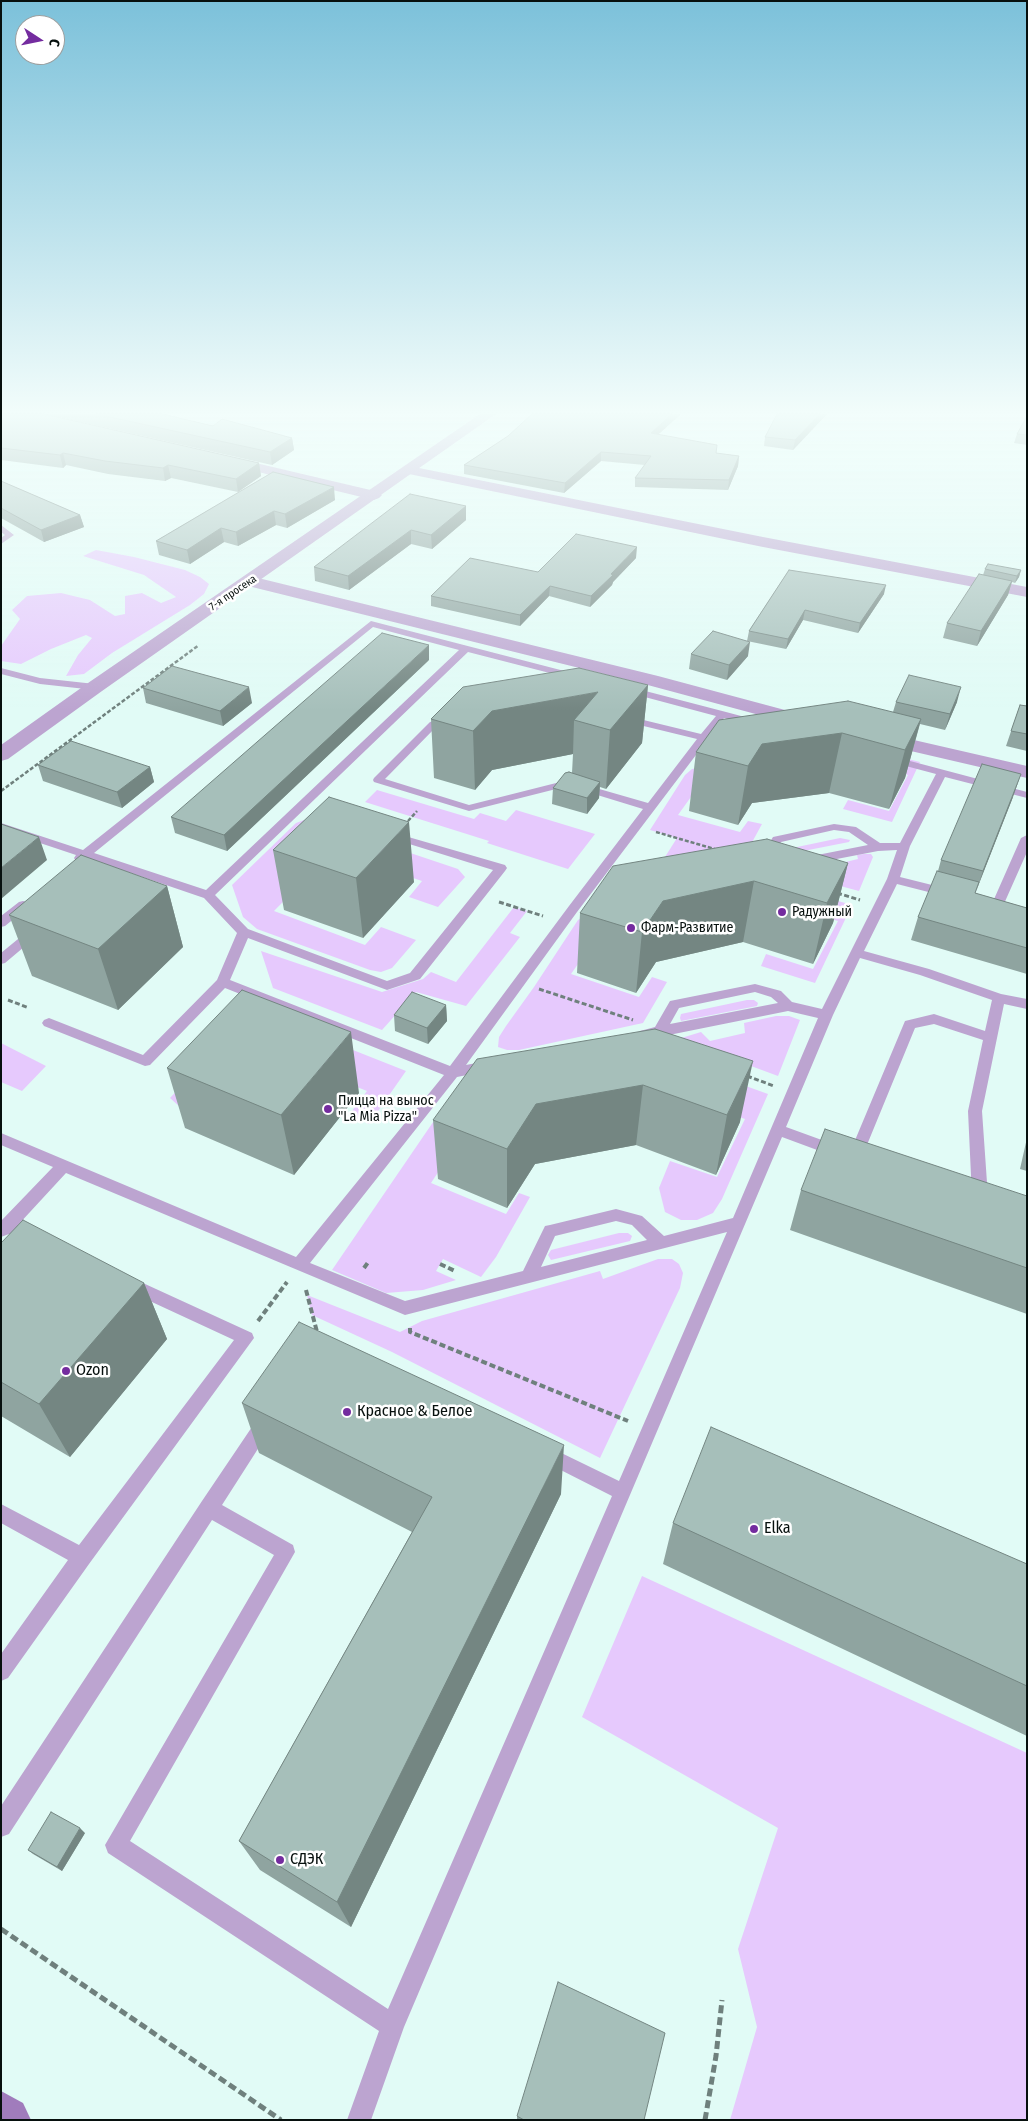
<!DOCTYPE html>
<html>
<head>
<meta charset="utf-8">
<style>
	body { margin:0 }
	#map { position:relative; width:1028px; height:2121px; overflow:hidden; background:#e1fbf6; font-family:"Fira Sans Condensed",sans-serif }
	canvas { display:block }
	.frame { position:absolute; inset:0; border:2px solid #07100e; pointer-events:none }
	.north { position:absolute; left:15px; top:15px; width:50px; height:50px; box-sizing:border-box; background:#fff; border:1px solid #9c9f9f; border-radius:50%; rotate:101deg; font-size:14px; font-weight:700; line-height:20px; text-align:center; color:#07100e }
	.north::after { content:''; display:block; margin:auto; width:18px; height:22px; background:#742c9f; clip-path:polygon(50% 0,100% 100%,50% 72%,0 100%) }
</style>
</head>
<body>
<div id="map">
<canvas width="1028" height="2121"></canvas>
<div class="frame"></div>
<div class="north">С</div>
</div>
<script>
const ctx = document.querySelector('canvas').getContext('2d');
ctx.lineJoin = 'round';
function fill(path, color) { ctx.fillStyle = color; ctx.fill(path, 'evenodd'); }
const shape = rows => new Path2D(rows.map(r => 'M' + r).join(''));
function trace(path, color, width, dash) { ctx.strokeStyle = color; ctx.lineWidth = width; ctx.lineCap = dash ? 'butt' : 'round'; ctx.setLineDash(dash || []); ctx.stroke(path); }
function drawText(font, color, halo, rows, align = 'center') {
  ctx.font = font + ' "Fira Sans Condensed",sans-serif'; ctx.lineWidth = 5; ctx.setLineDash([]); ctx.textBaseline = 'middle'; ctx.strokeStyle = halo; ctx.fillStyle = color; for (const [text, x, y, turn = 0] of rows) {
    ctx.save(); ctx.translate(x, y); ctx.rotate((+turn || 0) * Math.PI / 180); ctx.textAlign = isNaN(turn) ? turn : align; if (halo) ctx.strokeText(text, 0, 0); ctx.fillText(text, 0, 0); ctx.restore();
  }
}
const green = shape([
	[96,550,134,557,185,570,200,577,209,584,204,594,190,605,112,653,84,674,66,676,78,655,92,638,86,635,51,649,21,664,1,661,1,646,20,619,12,610,27,596,61,593,90,600,115,616,125,614,125,596,142,593,161,603,176,597,144,575,83,556],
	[839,742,920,762,892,822,843,809,848,800,889,811,908,775,835,756,706,776,678,815,740,832,748,821,762,824,744,857,658,868,677,838,650,830,685,775,692,769],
	[377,790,474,819,480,813,506,821,516,810,595,834,568,869,487,843,489,841,365,802],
	[304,820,312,820,458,869,465,877,438,907,409,897,422,881,333,851,274,911,365,945,381,927,416,940,392,968,381,972,370,970,257,929,243,917,232,885,296,823],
	[840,838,850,840,849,842,778,856,778,851],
	[864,854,871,854,873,857,859,891,784,871,829,866,858,859,857,855],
	[762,879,852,905,815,983,761,966,766,954,813,969,838,921,755,897,606,924,571,974,639,997,652,977,667,982,643,1023,519,1050,507,1050,498,1047,499,1037,506,1026,534,987,578,920,586,915],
	[514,907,527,911,510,933,520,937,466,1006,416,992,382,1030,273,988,261,951,382,992,423,979,431,972,456,982],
	[747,1000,754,1000,758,1003,757,1006,681,1021,680,1018,681,1014],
	[252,1010,406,1071,369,1124,349,1115,367,1091,255,1046,191,1117,170,1098],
	[776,1016,789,1016,800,1020,778,1076,678,1039,701,1032,710,1041,745,1033,744,1023],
	[1,1043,46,1066,22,1091,1,1082],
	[654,1053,768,1094,722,1199,713,1213,697,1220,681,1220,665,1212,659,1188,670,1161,717,1177,745,1119,647,1085,475,1116,431,1183,506,1214,519,1193,530,1197,496,1257,481,1277,443,1259,436,1271,456,1280,423,1290,386,1293,332,1270,442,1109],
	[619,1233,628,1233,632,1236,630,1241,551,1260,548,1255,551,1250],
	[658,1259,672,1259,679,1264,683,1273,680,1288,600,1458,392,1352,312,1315,307,1295,400,1332,422,1321,600,1271,603,1279],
	[642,1576,1027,1753,1027,2120,730,2120,757,2027,738,1949,778,1828,582,1717]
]);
const pathFar3 = shape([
	[1,791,199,645],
	[408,821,417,811],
	[656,832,718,850]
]);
const pathFar2 = shape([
	[837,893,860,900],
	[499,902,543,916],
	[539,989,633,1020],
	[8,1000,29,1008],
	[747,1076,774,1086]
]);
const pathFar1 = shape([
	[440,1264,455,1271],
	[364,1268,369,1261],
	[306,1290,317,1332],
	[258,1321,287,1282],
	[410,1328,410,1332,628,1421]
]);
const path = shape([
	[1,1929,281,2120],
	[705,2120,716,2056,722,2000]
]);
const service = shape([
	[1,525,14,535,1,544,1,538,5,535,1,532,1,525],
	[371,621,576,674,578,676,573,679,468,652,215,895,248,929,387,981,410,973,493,870,390,838,388,836,390,834,398,834,505,865,507,868,505,871,420,979,387,990,248,938,230,980,450,1066,569,906,643,809,568,786,469,811,374,782,373,780,374,778,430,722,449,718,453,719,453,723,437,726,385,779,469,805,568,780,648,803,697,739,623,721,623,717,627,716,701,734,716,716,626,692,626,688,630,687,726,712,756,720,757,722,752,725,724,718,577,912,466,1065,487,1061,492,1062,494,1066,492,1070,457,1077,310,1263,405,1301,523,1271,545,1226,550,1225,616,1209,642,1216,664,1236,733,1218,818,1018,788,1011,659,1037,645,1039,640,1037,638,1034,640,1031,655,1027,670,1001,755,984,781,991,792,1002,822,1009,887,879,897,850,878,851,811,864,807,863,805,860,807,857,868,845,849,832,834,830,781,842,771,860,767,861,761,857,773,837,834,824,856,827,880,843,900,843,936,774,887,761,886,759,887,757,895,757,1027,792,1027,798,945,777,910,846,900,877,952,890,954,893,948,897,897,884,864,951,929,969,1001,994,1027,999,1027,1009,1004,1004,982,1111,988,1197,985,1201,980,1203,975,1201,972,1197,968,1111,983,1040,934,1024,915,1028,862,1157,860,1161,855,1163,850,1161,848,1157,905,1021,934,1014,985,1031,992,1000,920,975,860,958,833,1015,786,1127,841,1147,843,1151,841,1155,836,1157,782,1137,404,2027,371,2120,347,2120,379,2031,108,1853,105,1845,274,1555,212,1520,9,1834,1,1837,1,1806,202,1501,258,1418,264,1416,270,1418,273,1424,270,1430,222,1505,293,1545,295,1552,130,1841,388,2009,612,1496,541,1460,538,1454,541,1448,547,1446,619,1481,727,1232,405,1315,66,1173,18,1225,37,1233,39,1238,37,1243,31,1244,9,1234,1,1237,1,1221,53,1167,1,1145,1,1133,296,1257,444,1075,225,988,150,1065,145,1066,44,1026,42,1023,44,1020,49,1018,143,1055,217,980,237,933,204,898,87,858,80,862,76,861,74,858,76,855,1,830,1,823,83,850,371,621],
	[373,627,459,650,206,890,94,853,373,627],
	[755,992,771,997,778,1003,670,1024,679,1008,755,992],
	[616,1221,632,1225,647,1240,541,1267,555,1236,616,1221],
	[1,668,40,678,95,684,100,687,95,690,40,684,1,674,1,668],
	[1027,835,1027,852,1003,906,1001,909,993,909,991,906,1021,838,1027,835],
	[23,901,27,902,29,905,27,908,5,926,1,927,1,916,19,902,23,901],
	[33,929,39,933,37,936,5,963,1,964,1,953,29,930,33,929],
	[132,1278,252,1333,254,1338,89,1564,8,1678,1,1681,1,1654,68,1560,1,1523,1,1504,79,1545,234,1340,126,1290,124,1285,126,1280,132,1278]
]);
const minor = shape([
	[226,456,379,492,382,495,379,498,374,500,221,463,219,460,221,457,226,456],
	[409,466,763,537,1027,587,1027,597,763,547,404,473,402,470,404,467,409,466],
	[250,576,658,676,811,717,814,721,811,725,804,727,644,684,244,585,242,581,244,577,250,576],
	[879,732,1027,766,1027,778,872,742,869,738,872,734,879,732]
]);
const tertiary = shape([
	[480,414,496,414,102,691,8,759,1,761,1,745,88,683,480,414]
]);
const secondary = shape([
	[1,2091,23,2103,31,2120,1,2120,1,2091]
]);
const wall = shape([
	[1,414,259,463,261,476,238,492,171,478,165,481,108,474,66,465,63,468,1,460],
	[45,414,162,414,213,426,292,438,294,450,272,465],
	[532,414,681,414,658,434,716,453,739,456,738,466,728,490,635,487,635,478,645,465,601,461,564,493,464,474,464,465,508,436],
	[777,414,827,414,793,450,764,446,765,437],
	[1027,416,1027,445,1014,443,1017,434],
	[273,472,335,500,287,528,276,525,238,546,224,542,190,564,159,555,156,541],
	[1,481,80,515,84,527,44,542,1,518],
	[466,506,466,520,432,549,411,544,349,590,315,581,314,567],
	[636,558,613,582,612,585,590,607,549,596,520,626,431,606,431,596,538,572],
	[985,569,1021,570,1019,577,1015,583,1012,582,1008,595,977,646,943,638,947,623,983,575],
	[789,570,884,594,858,633,803,620,786,649,747,641,749,631],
	[691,654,748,656,727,680,689,669],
	[429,660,227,851,175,833,171,817],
	[648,685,642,743,606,789,600,787,599,798,587,814,552,804,553,788,572,773,573,754,492,770,475,790,434,778,431,719],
	[143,688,252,703,223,726,146,703],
	[896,702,957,702,945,730,920,724,905,778,889,809,829,793,752,803,738,825,689,811,696,752,893,712],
	[1020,705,1027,706,1027,751,1006,746],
	[38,765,150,767,154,782,122,808,43,781],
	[1013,797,975,893,1027,908,1027,974,911,940,918,917,938,871,941,860],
	[273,850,414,882,363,938,284,910],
	[848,863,833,923,813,964,743,942,656,962,636,993,577,973,580,913],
	[167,886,183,947,118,1010,32,976,9,915],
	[446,1005,447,1021,428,1044,395,1031,394,1015],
	[655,1029,740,1122,716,1175,636,1145,535,1164,507,1208,438,1179,433,1120],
	[167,1068,359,1093,294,1175,185,1128],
	[1027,1138,1027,1171,1020,1169],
	[801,1190,1027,1196,1027,1314,790,1230],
	[1,1243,144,1283,167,1339,70,1457,1,1416],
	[242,1403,561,1494,351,1927,260,1870,239,1841,412,1532,259,1453],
	[673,1523,1027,1564,1027,1736,663,1564],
	[85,1833,62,1871,33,1854,28,1850],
	[517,2116,644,2120,517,2120]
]);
const shadedWall = shape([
	[672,414,681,414,650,442,651,433],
	[820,414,827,414,793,450,795,440],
	[292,438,294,450,272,465,270,452],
	[601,452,601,461,564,493,565,483],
	[63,453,66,465,63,468,60,455],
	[739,456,738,466,728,490,729,480],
	[259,463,261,476,238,492,236,479],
	[168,465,171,478,165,481,163,468],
	[334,487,335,500,287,528,285,514],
	[466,506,466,520,432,549,431,535],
	[274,511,276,525,238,546,236,532],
	[80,515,84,527,44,542,41,530],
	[221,528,224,542,190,564,187,550],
	[411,530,411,544,349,590,348,576],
	[637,547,636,558,613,582,612,585,590,607,591,596,611,574],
	[1021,570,1019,577,1015,583,1017,576],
	[1012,581,1008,595,977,646,981,631],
	[886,585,884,594,858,633,860,623],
	[550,586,549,596,520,626,520,615],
	[805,610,803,620,786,649,788,639],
	[750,642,748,656,727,680,729,665],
	[429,645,429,660,227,851,224,835],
	[648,685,642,743,606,789,610,730],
	[249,687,252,703,223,726,220,711],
	[961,687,957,702,945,730,950,714],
	[598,692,574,720,573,754,492,770,475,790,473,731,492,711],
	[921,719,905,778,889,809,905,750],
	[842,733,829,793,752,803,738,825,748,766,762,744],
	[150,767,154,782,122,808,117,792],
	[1021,774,1013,797,975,894,983,871],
	[600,782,599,798,587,814,587,798],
	[409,822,414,882,363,938,356,878],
	[39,837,47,860,1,899,1,868],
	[848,863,833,923,813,964,827,903],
	[754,881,743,942,656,962,636,993,642,932,663,901],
	[167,886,183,947,118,1010,98,949],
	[446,1005,447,1021,428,1044,427,1028],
	[351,1032,359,1093,294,1175,281,1115],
	[753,1061,740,1122,716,1175,727,1115],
	[643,1085,636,1145,535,1164,507,1208,507,1149,536,1104],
	[144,1283,167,1339,70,1457,39,1404],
	[564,1445,561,1494,351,1927,337,1902],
	[80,1828,85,1833,62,1871,57,1867]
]);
const building = shape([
	[1,414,44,414,259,463,236,479,168,465,163,468,105,461,63,453,60,455,1,448,1,414],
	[96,414,162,414,213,426,222,419,292,438,270,452,96,414],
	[532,414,672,414,651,433,717,445,716,453,739,456,729,480,635,478,651,456,601,452,565,483,464,465,508,436,532,414],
	[777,414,820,414,795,440,765,437,777,414],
	[1027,416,1027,435,1017,434,1027,416],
	[273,472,334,487,285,514,274,511,236,532,221,528,187,550,156,541,273,472],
	[1,481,80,515,41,530,1,508,1,481],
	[410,494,466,506,431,535,411,530,348,576,314,567,410,494],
	[576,534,637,547,611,574,613,575,591,596,550,586,520,615,431,596,470,558,538,572,576,534],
	[988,564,1021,570,1017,576,985,569,988,564],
	[789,570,886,585,860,623,805,610,788,639,749,631,789,570],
	[979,574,1012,581,981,631,947,623,979,574],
	[713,631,750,642,729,665,691,654,713,631],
	[382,633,429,645,224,835,171,817,382,633],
	[172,666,249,687,220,711,143,688,172,666],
	[579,668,648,685,610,730,574,720,598,692,492,711,473,731,431,719,463,687,579,668],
	[909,675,961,687,950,714,896,702,909,675],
	[848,701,921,719,905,750,842,733,762,744,748,766,696,752,719,720,848,701],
	[1020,705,1027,706,1027,734,1011,731,1020,705],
	[71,741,150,767,117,792,38,765,71,741],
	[982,764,1021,774,983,871,941,860,982,764],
	[569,772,600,782,587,798,553,788,565,773,569,772],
	[329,797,409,822,356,878,273,850,329,797],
	[1,824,39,837,1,868,1,824],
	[767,839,848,863,827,903,754,881,663,901,642,932,580,913,613,866,767,839],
	[81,855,167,886,98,949,9,915,81,855],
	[937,871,979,882,975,893,1027,908,1027,948,918,917,937,871],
	[242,990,351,1032,281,1115,167,1068,242,990],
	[412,992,446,1005,427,1028,394,1015,412,992],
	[655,1029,753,1061,727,1115,643,1085,536,1104,507,1149,433,1120,477,1059,655,1029],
	[825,1129,1027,1196,1027,1268,801,1190,825,1129],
	[23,1220,144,1283,39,1404,1,1382,1,1243,23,1220],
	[299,1322,564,1445,337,1902,239,1841,432,1497,242,1403,299,1322],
	[711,1427,1027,1564,1027,1686,673,1523,711,1427],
	[51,1812,80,1828,57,1867,28,1850,51,1812],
	[558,1982,665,2033,644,2120,524,2120,517,2116,558,1982]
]);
const markers = [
	[782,912,5,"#742c9f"],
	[631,928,5,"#742c9f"],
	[328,1109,5,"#742c9f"],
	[66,1371,5,"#742c9f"],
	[347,1412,5,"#742c9f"],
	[754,1529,5,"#742c9f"],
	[280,1860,5,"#742c9f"]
];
const farStreetnames = [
	["7-я просека",233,593,-34]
];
const poiNames = [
	["Радужный",792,912],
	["Фарм-Развитие",641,928],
	["Пицца на вынос",338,1101],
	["\"La Mia Pizza\"",338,1117]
];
const nearPoinames = [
	["Ozon",76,1371],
	["Красное & Белое",357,1412],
	["Elka",764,1529],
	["СДЭК",290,1860]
];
fill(green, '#e6c9fd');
trace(pathFar3, '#6f807d', 2.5, [4, 2]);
trace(pathFar2, '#6f807d', 3, [5, 2.5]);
trace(pathFar1, '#6f807d', 4, [6, 3]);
trace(path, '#6f807d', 5, [8, 4]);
fill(service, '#bca4d0');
fill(minor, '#bca4d0');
fill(tertiary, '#bca4d0');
fill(secondary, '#a07cbc');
fill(wall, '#8fa4a0');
fill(shadedWall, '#748682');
fill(building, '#a6bfba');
trace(building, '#748682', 1);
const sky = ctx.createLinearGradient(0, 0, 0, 711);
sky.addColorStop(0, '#7cc1da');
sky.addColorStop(0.58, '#f2fdfb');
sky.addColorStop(1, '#f2fdfb00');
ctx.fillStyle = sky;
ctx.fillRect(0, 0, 1028, 711);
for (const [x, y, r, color] of markers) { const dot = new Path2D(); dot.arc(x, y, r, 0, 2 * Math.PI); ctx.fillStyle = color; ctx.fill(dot); trace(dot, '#fff', 2); }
drawText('11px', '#07100e', '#fff', farStreetnames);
drawText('14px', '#07100e', '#fff', poiNames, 'left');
drawText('16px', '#07100e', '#fff', nearPoinames, 'left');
</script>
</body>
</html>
